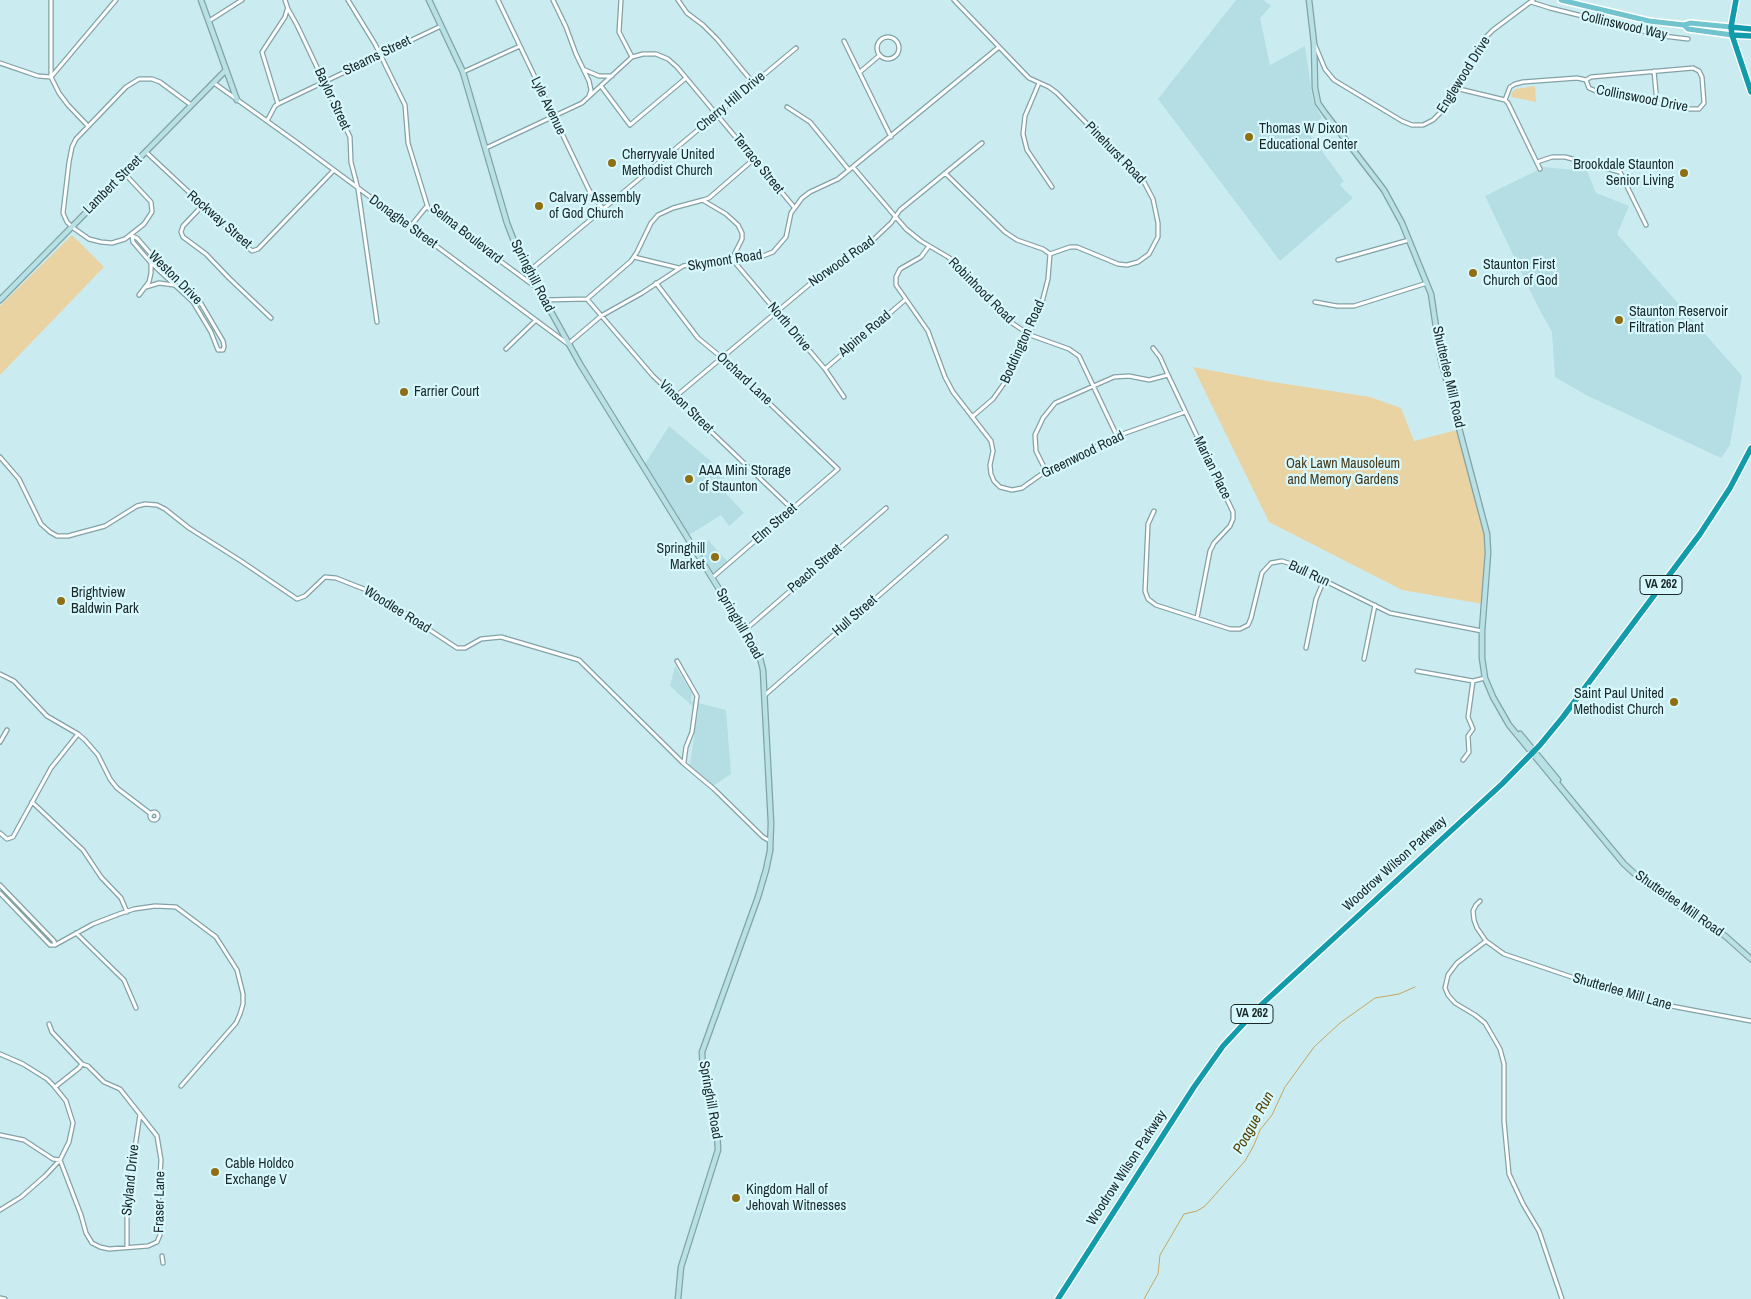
<!DOCTYPE html>
<html>
<head>
<meta charset="utf-8">
<style>
	body { margin:0 }
	canvas { display:block; background:#caecf0 }
</style>
</head>
<body>
<canvas width="1751" height="1299"></canvas>
<script>
const ctx = document.querySelector('canvas').getContext('2d');
ctx.lineJoin = 'round';
function fill(path, color) { ctx.fillStyle = color; ctx.fill(path, 'evenodd'); }
const shape = rows => new Path2D(rows.map(r => 'M' + r).join(''));
function trace(path, color, width, dash) { ctx.strokeStyle = color; ctx.lineWidth = width; ctx.lineCap = dash ? 'butt' : 'round'; ctx.setLineDash(dash || []); ctx.stroke(path); }
function drawText(font, color, halo, rows, align = 'center') {
  ctx.font = font + ' "Archivo Narrow",sans-serif'; ctx.lineWidth = 4.5; ctx.setLineDash([]); ctx.textBaseline = 'middle'; ctx.strokeStyle = halo; ctx.fillStyle = color; for (const [text, x, y, turn = 0] of rows) {
    ctx.save(); ctx.translate(x, y); ctx.rotate((+turn || 0) * Math.PI / 180); ctx.textAlign = isNaN(turn) ? turn : align; if (halo) ctx.strokeText(text, 0, 0); ctx.fillText(text, 0, 0); ctx.restore();
  }
}
const built = shape([
	[1236,0,1263,0,1271,6,1260,18,1270,65,1305,46,1313,101,1322,118,1306,130,1344,181,1340,185,1353,198,1280,261,1158,99],
	[1544,167,1587,171,1596,193,1629,206,1617,234,1742,376,1730,445,1721,458,1586,395,1555,377,1552,332,1538,307,1485,196],
	[669,426,725,473,721,488,744,513,729,526,721,515,689,535,645,464],
	[708,540,728,562,713,574,703,559],
	[675,666,692,693,691,701,726,710,731,774,713,786,688,765,690,764,698,711,670,686]
]);
const green = shape([
	[1535,86,1536,102,1511,97,1512,92,1516,89],
	[72,235,104,267,0,375,0,306],
	[1193,367,1267,381,1370,397,1401,408,1414,441,1457,430,1484,529,1486,550,1483,604,1402,590,1269,522]
]);
const stream = shape([
	[1144,1299,1158,1274,1160,1255,1184,1214,1197,1211,1205,1206,1245,1161,1254,1145,1260,1130,1272,1115,1285,1087,1314,1047,1340,1023,1375,998,1399,994,1415,987]
]);
const street = shape([
	[51,0,51,77,59,93,68,105,88,126],
	[285,0,288,9,297,25,350,137,351,162,358,189,377,322],
	[348,0,375,44,405,105,408,143,428,208,537,288],
	[498,0,589,190,603,209],
	[553,0,566,27,576,54,589,81,591,90,589,96],
	[621,0,619,32,632,57],
	[678,0,687,13,703,25,717,39,754,84],
	[954,0,1029,78,1049,87,1057,93,1144,182,1153,199,1158,223,1158,237,1149,254,1138,262,1127,265,1118,264,1077,247,1070,247,1050,254],
	[1531,2,1550,8,1663,36,1688,39],
	[209,21,242,0],
	'877 48a11 11 0 1 1 22 0a11 11 0 1 1-22 0Z',
	[844,41,891,137],
	[1315,45,1325,69,1334,80,1402,121,1412,125,1423,125,1433,120,1440,113,1485,38,1493,30,1533,0],
	[0,63,38,76,51,77,116,0],
	[585,70,599,76,612,76],
	[1654,71,1657,103],
	[463,72,520,46],
	[860,72,880,55],
	[214,83,299,144,568,344,601,316,642,293,683,266,718,260,758,258,773,252,786,237,791,213,802,198,810,192,838,179,999,47],
	[1039,83,1025,116,1023,134,1027,150,1052,187],
	[601,86,630,125,686,78],
	[1455,88,1505,100,1508,103,1540,169],
	[1505,100,1510,87,1515,84,1523,82,1577,78,1586,80,1591,77,1693,68,1699,71,1702,77,1704,103,1699,109,1690,109,1598,92,1589,88,1586,80],
	[278,104,262,52,285,17,287,10],
	[787,107,810,122,849,170],
	[267,121,275,106,278,104,441,26],
	[486,148,582,103,632,57,643,54,656,54,668,59,677,67,794,207],
	[146,152,252,251,258,249,334,170],
	[1537,162,1552,157,1565,157,1620,172,1646,225],
	[853,167,906,229,921,241,948,257,961,267,977,285,993,306,1006,319,1030,335,1069,349,1079,356,1117,436],
	[945,173,1005,232,1017,240,1043,249,1050,254],
	[125,174,151,202,152,212,144,224,125,239,112,243,101,242,89,239,72,227,67,222,63,213,69,162,72,147,76,139,126,87,139,79,152,79,160,82,191,105],
	[704,201,726,214,738,225,742,233,742,239,732,259,825,369,844,397],
	[202,206,183,226,181,232,183,237,206,254,229,278,271,318],
	[410,227,427,206],
	[132,236,137,238,162,267,190,291,199,300,223,341,224,346,223,350,218,350,211,332,193,302,151,263,133,242,132,236],
	[929,246,921,257,900,269,896,277,896,285,928,331,945,377,953,392,991,441,993,451,990,465,991,474,994,481,1000,487,1012,490,1022,488,1046,471,1117,436,1185,412],
	[634,257,679,268],
	[1338,260,1409,240],
	[529,271,796,48],
	[656,283,698,338,721,357,838,469,712,578],
	[146,287,159,283,174,285],
	[139,295,149,282,151,273,151,263,155,260],
	[587,299,653,376,792,509],
	[544,300,587,299,631,261,637,252,651,223,658,215,673,208,703,200,709,198,754,159],
	[1315,302,1337,306,1354,306,1427,283],
	[1153,348,1160,357,1168,375,1233,512,1233,519,1230,526,1214,543,1210,551,1197,618],
	[506,349,535,321],
	[825,369,905,300],
	[675,397,829,268,872,241,891,223,900,210,982,143],
	[972,417,993,399,1010,375,1040,310,1048,279,1050,254],
	[0,457,19,479,41,524,50,532,57,536,68,536,105,526,137,506,145,504,157,505,165,509,189,528,241,561,297,599,305,596,325,577,336,578,374,593,457,648,465,648,481,639,501,637,579,660,683,763,714,789,763,837,770,841],
	[1046,471,1036,451,1035,435,1043,418,1055,403,1114,377,1129,376,1149,380,1168,375],
	[1154,511,1148,524,1145,591,1148,599,1156,605,1230,629,1240,629,1248,625,1251,618,1262,573,1271,563,1282,561,1291,564,1390,613,1482,631],
	[745,630,886,508],
	[1306,648,1316,599,1324,580],
	[1364,659,1375,605],
	[677,661,697,696,692,732,686,747,684,762],
	[1417,671,1473,681,1485,678],
	[0,674,14,681,47,716,78,734,85,740,98,755,110,779,117,788,151,814],
	[765,695,946,537],
	[0,742,7,730],
	[1463,760,1469,752,1468,736,1473,729,1468,717,1473,681],
	[32,802,83,850,101,877,121,898,127,912],
	'150 816a4 4 0 1 1 8 0a4 4 0 1 1-8 0Z',
	[0,833,7,839,13,837,51,768,78,734],
	[0,885,54,941,55,945],
	[0,893,50,945,55,945,93,924,119,914,134,909,155,906,176,907,216,937,237,970,243,994,243,1004,240,1014,236,1023,181,1086],
	[1480,901,1476,905,1473,911,1474,920,1477,928,1486,941,1504,954,1639,1000,1751,1021],
	[76,933,124,980,136,1008],
	[1486,941,1457,963,1448,975,1445,988,1448,995,1455,1003,1475,1015,1485,1023,1500,1049,1504,1064,1504,1121,1509,1174,1523,1204,1539,1231,1562,1299],
	[49,1024,52,1032,82,1064,79,1068,55,1087],
	[0,1054,23,1064,47,1079,54,1086,66,1101,73,1123,69,1142,60,1160,45,1176,21,1197,0,1210],
	[0,1135,24,1140,53,1159,60,1160,81,1215,86,1233,92,1243,100,1247,109,1249,148,1246,157,1242,160,1235,158,1208,161,1160,157,1136,120,1089,104,1082,88,1066,82,1064],
	[127,1247,127,1201,140,1114],
	[162,1256,163,1263],
	[0,1298,5,1299]
]);
const secondary = shape([
	[201,0,237,100],
	[429,0,463,72,507,223,519,254,580,364,753,644,760,658,763,670,771,823,770,851,766,870,758,897,702,1052,703,1071,717,1132,718,1150,681,1267,678,1299],
	[1309,0,1314,43,1315,88,1318,103,1325,113,1384,190,1402,223,1431,294,1441,360,1487,534,1488,553,1482,631,1482,658,1485,678,1493,697,1509,725,1624,864,1646,884,1724,935,1751,959],
	[0,300,226,70],
	[1520,734,1558,780]
]);
const primary = shape([
	[1561,0,1649,21,1684,25,1690,23,1731,27],
	[1684,25,1688,29,1732,35]
]);
const highway = shape([
	[1736,0,1731,27,1732,35,1751,92],
	[1731,27,1751,29],
	[1732,35,1751,36],
	[1058,1299,1194,1087,1223,1046,1260,1006,1502,784,1540,745,1563,717,1700,534,1730,488,1751,448]
]);
const markers = [
	[1249,137,5,"#906e13"],
	[612,163,5,"#906e13"],
	[1684,173,5,"#906e13"],
	[539,206,5,"#906e13"],
	[1473,273,5,"#906e13"],
	[1619,320,5,"#906e13"],
	[404,392,5,"#906e13"],
	[689,479,5,"#906e13"],
	[715,557,5,"#906e13"],
	[61,601,5,"#906e13"],
	[1674,702,5,"#906e13"],
	[215,1172,5,"#906e13"],
	[736,1198,5,"#906e13"]
];
const shields = [
	[1661,585,42],
	[1252,1014,42]
];
const shieldNames = [
	["VA 262",1661,585],
	["VA 262",1252,1014]
];
const streetNames = [
	["Collinswood Way",1624,26,13],
	["Stearns Street",377,56,-26],
	["Englewood Drive",1464,75,-58],
	["Baylor Street",332,99,65],
	["Collinswood Drive",1642,99,11],
	["Cherry Hill Drive",731,102,-40],
	["Lyle Avenue",548,106,64],
	["Pinehurst Road",1115,153,46],
	["Terrace Street",758,164,51],
	["Lambert Street",113,185,-45],
	["Rockway Street",219,220,41],
	["Donaghe Street",403,222,36],
	["Selma Boulevard",466,234,38],
	["Skymont Road",725,261,-9],
	["Norwood Road",842,262,-35],
	["Springhill Road",532,276,63],
	["Weston Drive",175,278,45],
	["Robinhood Road",981,291,45],
	["North Drive",789,327,50],
	["Alpine Road",865,334,-40],
	["Boddington Road",1023,342,-66],
	["Shutterlee Mill Road",1448,377,77],
	["Orchard Lane",744,379,43],
	["Vinson Street",686,407,44],
	["Greenwood Road",1083,455,-26],
	["Marian Place",1212,468,64],
	["Elm Street",775,524,-41],
	["Peach Street",815,569,-41],
	["Bull Run",1309,574,25],
	["Woodlee Road",397,610,32],
	["Hull Street",855,616,-41],
	["Springhill Road",739,624,60],
	["Woodrow Wilson Parkway",1395,864,-42],
	["Shutterlee Mill Road",1679,904,35],
	["Shutterlee Mill Lane",1622,992,16],
	["Springhill Road",710,1100,80],
	["Woodrow Wilson Parkway",1127,1168,-57],
	["Skyland Drive",131,1180,-84],
	["Fraser Lane",160,1202,-89]
];
const poiNames = [
	["Thomas W Dixon",1259,129],
	["Educational Center",1259,145],
	["Cherryvale United",622,155],
	["Methodist Church",622,171],
	["Brookdale Staunton",1674,165,"right"],
	["Senior Living",1674,181,"right"],
	["Calvary Assembly",549,198],
	["of God Church",549,214],
	["Staunton First",1483,265],
	["Church of God",1483,281],
	["Staunton Reservoir",1629,312],
	["Filtration Plant",1629,328],
	["Farrier Court",414,392],
	["AAA Mini Storage",699,471],
	["of Staunton",699,487],
	["Springhill",705,549,"right"],
	["Market",705,565,"right"],
	["Brightview",71,593],
	["Baldwin Park",71,609],
	["Saint Paul United",1664,694,"right"],
	["Methodist Church",1664,710,"right"],
	["Cable Holdco",225,1164],
	["Exchange V",225,1180],
	["Kingdom Hall of",746,1190],
	["Jehovah Witnesses",746,1206]
];
const parkNames = [
	["Oak Lawn Mausoleum",1343,464],
	["and Memory Gardens",1343,480]
];
const waterNames = [
	["Poague Run",1254,1123,-61]
];
fill(built, '#b5dee4');
fill(green, '#ead3a3');
trace(stream, '#c7a65d', 1);
trace(street, '#82a2a6', 5.5);
trace(secondary, '#82a2a6', 7);
trace(primary, '#fff', 8);
trace(highway, '#fff', 8);
trace(street, '#fff', 3);
trace(secondary, '#b8e1e6', 4.5);
trace(primary, '#71c4cd', 5);
trace(highway, '#129cab', 5.5);
for (const [x, y, r, color] of markers) { const dot = new Path2D(); dot.arc(x, y, r, 0, 2 * Math.PI); ctx.fillStyle = color; ctx.fill(dot); trace(dot, '#d7f9fe', 2); }
for (const [x, y, w] of shields) { const box = new Path2D(); box.roundRect(x - w / 2, y - 9.5, w, 19, 4); ctx.fillStyle = '#d7f9fe'; ctx.fill(box); trace(box, '#1b282a', 1); }
drawText('bold 12px', '#1b282a', null, shieldNames);
drawText('14px', '#1b282a', '#d7f9fe', streetNames);
drawText('14px', '#1b282a', '#d7f9fe', poiNames, 'left');
drawText('14px', '#483919', '#d7f9fe', parkNames);
drawText('italic 15px', '#584204', '#d7f9fe', waterNames);
</script>
</body>
</html>
